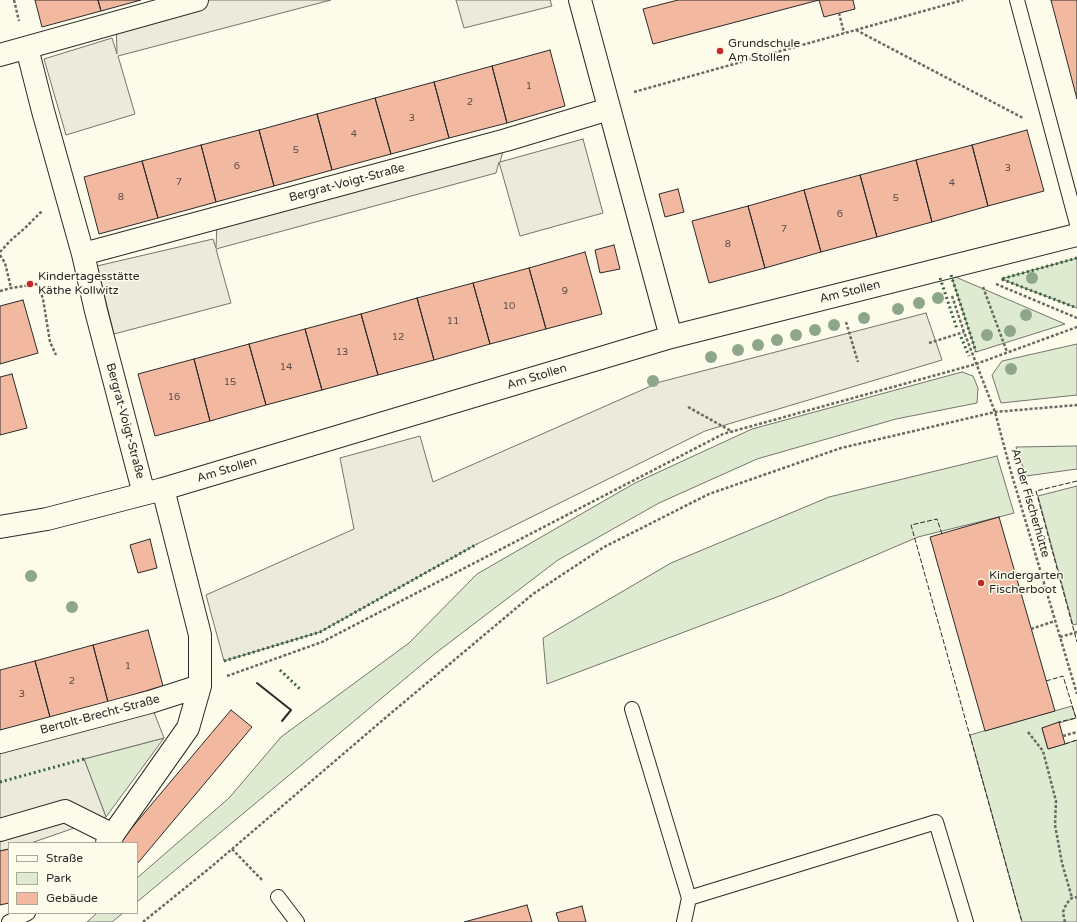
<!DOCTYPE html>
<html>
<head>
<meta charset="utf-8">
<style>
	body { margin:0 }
	#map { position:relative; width:1077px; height:922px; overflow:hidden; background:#fdfbea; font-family:"Varela Round",sans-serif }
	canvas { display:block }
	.legend { position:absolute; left:8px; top:842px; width:130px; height:72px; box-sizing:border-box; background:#fdfbea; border:1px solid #a9a89e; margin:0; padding:5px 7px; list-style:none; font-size:12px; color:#2b2b2b }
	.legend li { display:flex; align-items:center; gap:8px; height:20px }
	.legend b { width:20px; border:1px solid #a9a89e }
</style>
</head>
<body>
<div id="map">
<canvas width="1077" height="922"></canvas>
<ul class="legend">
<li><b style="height:5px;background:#fdfbea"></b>Straße</li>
<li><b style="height:11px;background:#deebd1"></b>Park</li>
<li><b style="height:11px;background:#f2b8a0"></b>Gebäude</li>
</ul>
</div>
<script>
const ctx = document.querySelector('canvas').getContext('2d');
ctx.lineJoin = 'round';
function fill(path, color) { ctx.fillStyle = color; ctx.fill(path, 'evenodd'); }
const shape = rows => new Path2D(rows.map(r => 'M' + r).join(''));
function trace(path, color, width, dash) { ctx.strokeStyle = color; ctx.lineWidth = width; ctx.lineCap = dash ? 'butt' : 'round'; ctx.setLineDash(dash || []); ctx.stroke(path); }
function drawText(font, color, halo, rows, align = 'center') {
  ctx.font = font + ' "Varela Round",sans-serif'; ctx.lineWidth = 3; ctx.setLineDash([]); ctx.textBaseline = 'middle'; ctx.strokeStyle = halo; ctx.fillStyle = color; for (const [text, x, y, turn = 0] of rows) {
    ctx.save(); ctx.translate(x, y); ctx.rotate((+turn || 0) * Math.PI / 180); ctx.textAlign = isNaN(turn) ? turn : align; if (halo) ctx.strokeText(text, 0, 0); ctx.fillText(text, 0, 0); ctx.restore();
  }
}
const green = shape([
	[1077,258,1077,308,1001,279,1077,258],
	[951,275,1065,324,976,352,951,275],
	[1077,344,1077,395,1001,403,992,375,1002,361,1077,344],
	[962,372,973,376,978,388,977,403,896,419,757,459,659,503,558,560,437,652,137,902,137,878,229,798,281,737,409,643,477,574,635,483,752,429,962,372],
	[1077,446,1077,469,1026,476,1016,447,1077,446],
	[997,456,1014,513,999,517,918,537,782,595,547,684,543,638,671,563,829,497,997,456],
	[1077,486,1077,624,1073,625,1038,496,1077,486],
	[1072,706,1076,718,1042,728,1048,749,1077,740,1077,922,1022,922,970,735,1072,706],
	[164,738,106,817,84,759,164,738],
	[97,913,123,913,112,922,87,922,97,913]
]);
const parking = shape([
	[197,0,331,0,118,56,135,114,66,135,44,59,112,38,117,54,116,22,197,0],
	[456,0,550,0,552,6,464,28,456,0],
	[583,139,603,213,520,236,499,162,496,173,216,249,231,303,114,334,97,266,213,239,216,248,217,222,506,140,500,162,583,139],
	[926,313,942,360,705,431,477,544,320,632,224,661,206,595,354,529,340,458,420,436,433,482,660,382,926,313],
	[150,702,164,738,84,759,106,817,31,843,9,843,9,849,0,851,0,742,150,702]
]);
const building = shape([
	[35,0,98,0,101,11,42,27,35,0],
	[98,0,141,0,101,11,98,0],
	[678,0,819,0,653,44,643,9,678,0],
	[819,0,853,0,855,9,824,17,819,0],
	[1051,0,1077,0,1077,99,1051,0],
	[550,50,565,106,507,123,492,66,550,50],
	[492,66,507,123,449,138,434,82,492,66],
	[434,82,449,138,391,154,375,98,434,82],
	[375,98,391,154,332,170,317,114,375,98],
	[317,114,332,170,274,186,259,130,317,114],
	[259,130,274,186,216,202,201,145,259,130],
	[1027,130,1044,191,988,206,972,145,1027,130],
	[201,145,216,202,158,218,142,161,201,145],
	[972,145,988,206,932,222,916,160,972,145],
	[916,160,932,222,877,237,860,175,916,160],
	[142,161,158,218,99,234,84,177,142,161],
	[860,175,877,237,821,252,804,190,860,175],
	[678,189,684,212,665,217,659,194,678,189],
	[804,190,821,252,765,268,748,206,804,190],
	[748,206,765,268,709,283,692,221,748,206],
	[614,245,620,269,600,273,595,250,614,245],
	[585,252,602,314,546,329,529,268,585,252],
	[529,268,546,329,490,344,473,283,529,268],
	[473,283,490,344,434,360,417,298,473,283],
	[417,298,434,360,378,375,361,314,417,298],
	[23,300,38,353,0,364,0,306,23,300],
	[361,314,378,375,322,390,305,329,361,314],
	[305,329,322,390,266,405,249,344,305,329],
	[249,344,266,405,210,421,194,359,249,344],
	[194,359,210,421,155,436,138,374,194,359],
	[12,374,27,428,0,435,0,377,12,374],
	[999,517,1055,711,985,731,930,537,999,517],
	[150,539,157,568,138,573,130,545,150,539],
	[148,630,163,686,108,702,93,645,148,630],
	[93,645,108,702,50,717,35,661,93,645],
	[35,661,50,717,0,731,0,670,35,661],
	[231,710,252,727,137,864,137,843,119,843,231,710],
	[1059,722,1065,744,1048,749,1042,728,1059,722],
	[9,849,9,903,0,905,0,851,9,849],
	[527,905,532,922,464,922,527,905],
	[582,906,586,922,559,922,556,913,582,906]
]);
const path = shape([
	[14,0,19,21],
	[839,13,844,33],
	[856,30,1023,118],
	[634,92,963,0],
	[0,252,10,241,25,228,40,213,43,211],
	[0,255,5,263,11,288],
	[996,284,1077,318],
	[983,287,1007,352],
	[0,291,11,288,38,284,43,299,50,342,56,355],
	[952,296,964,332,995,412,1011,472,1077,694],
	[846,322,858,362],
	[929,343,964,332],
	[688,407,733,432],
	[1031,629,1055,621],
	[1060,637,1077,632],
	[227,676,322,642,723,434,976,364,1077,327],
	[1028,732,1043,751,1056,801,1055,825,1062,863,1072,898],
	[1063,736,1077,732],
	[232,849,262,880],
	[143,922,211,867,384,719,533,594,604,547,709,494,841,448,995,412,1077,405],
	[1065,922,1064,918,1063,912,1065,907,1068,902,1072,898,1077,897]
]);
const lane = shape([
	[1017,0,1077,224],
	[632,709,689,898,936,822,966,922],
	[278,897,297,922],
	[9,922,28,913],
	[684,922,689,898]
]);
const street = shape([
	[580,0,671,337],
	[27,48,43,111,83,254,96,311,144,494],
	[0,55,197,0],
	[83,254,506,140,609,109],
	[0,527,47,519,163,489,671,337,1077,235],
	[0,742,150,702,200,686],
	[0,830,65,811,113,835],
	[107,843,188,728,200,686,200,635,163,489]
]);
const hedge = shape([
	[1077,258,1001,279,1077,308],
	[951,275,976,352],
	[940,278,957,329],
	[961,337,969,356],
	[224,661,320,632,477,544],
	[280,670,301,690],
	[0,782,84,759]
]);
const fence = shape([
	[1077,481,1036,491,1077,642],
	[942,534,937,519,911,525,1022,922],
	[1046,681,1063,676,1076,718,1059,722],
	[1065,744,1077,740]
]);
const wall = shape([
	[257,683,291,710,282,721]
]);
const trees = [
	[1032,278],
	[938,298],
	[919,303],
	[898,309],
	[1026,315],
	[864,318],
	[834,325],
	[815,330],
	[1010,331],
	[796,335],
	[987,335],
	[777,340],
	[758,345],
	[738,350],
	[711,357],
	[1011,369],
	[653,381],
	[31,576],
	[72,607]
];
const markers = [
	[720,51,4,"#c62828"],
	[30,284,4,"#c62828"],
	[981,583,4,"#c62828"]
];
const numberNames = [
	["1",529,86],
	["2",470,102],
	["3",412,118],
	["4",354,134],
	["5",296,150],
	["6",237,166],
	["3",1008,168],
	["7",179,182],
	["4",952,183],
	["8",121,197],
	["5",896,198],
	["6",840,214],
	["7",784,229],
	["8",728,244],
	["9",565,291],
	["10",509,306],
	["11",453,321],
	["12",398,337],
	["13",342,352],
	["14",286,367],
	["15",230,382],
	["16",174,397],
	["1",128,666],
	["2",72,681],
	["3",22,694]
];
const poiNames = [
	["Grundschule",728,44],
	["Am Stollen",728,58],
	["Kindertagesstätte",38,277],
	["Käthe Kollwitz",38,291],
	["Kindergarten",989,576],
	["Fischerboot",989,590]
];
const streetNames = [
	["Bergrat-Voigt-Straße",347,183,-15],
	["Am Stollen",850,292,-14],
	["Am Stollen",537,377,-17],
	["Bergrat-Voigt-Straße",125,421,75],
	["Am Stollen",227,470,-17],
	["An der Fischerhütte",1030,503,74],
	["Bertolt-Brecht-Straße",100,715,-15]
];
fill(green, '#deebd1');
trace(green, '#74746e', 1);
fill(parking, '#eceadb');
trace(parking, '#74746e', 1);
fill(building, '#f2b8a0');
trace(building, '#2b2b2b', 1);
trace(lane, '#2b2b2b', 16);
trace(street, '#2b2b2b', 24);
trace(path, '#6a6964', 2.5, [3, 2]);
trace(lane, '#fdfbea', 14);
trace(street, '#fdfbea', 22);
trace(hedge, '#34623c', 3, [2, 3]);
trace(fence, '#2b2b2b', 1, [5, 2]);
trace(wall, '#2b2b2b', 2);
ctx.fillStyle = '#8ea78a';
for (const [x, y] of trees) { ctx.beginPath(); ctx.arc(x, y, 6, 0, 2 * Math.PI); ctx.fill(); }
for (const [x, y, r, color] of markers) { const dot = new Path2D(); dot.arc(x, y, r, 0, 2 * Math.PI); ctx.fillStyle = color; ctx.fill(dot); trace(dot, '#fdfbea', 1.5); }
drawText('10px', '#5d4e48', null, numberNames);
drawText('12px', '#2b2b2b', '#fdfbea', poiNames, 'left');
drawText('12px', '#2b2b2b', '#fdfbea', streetNames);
</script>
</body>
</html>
